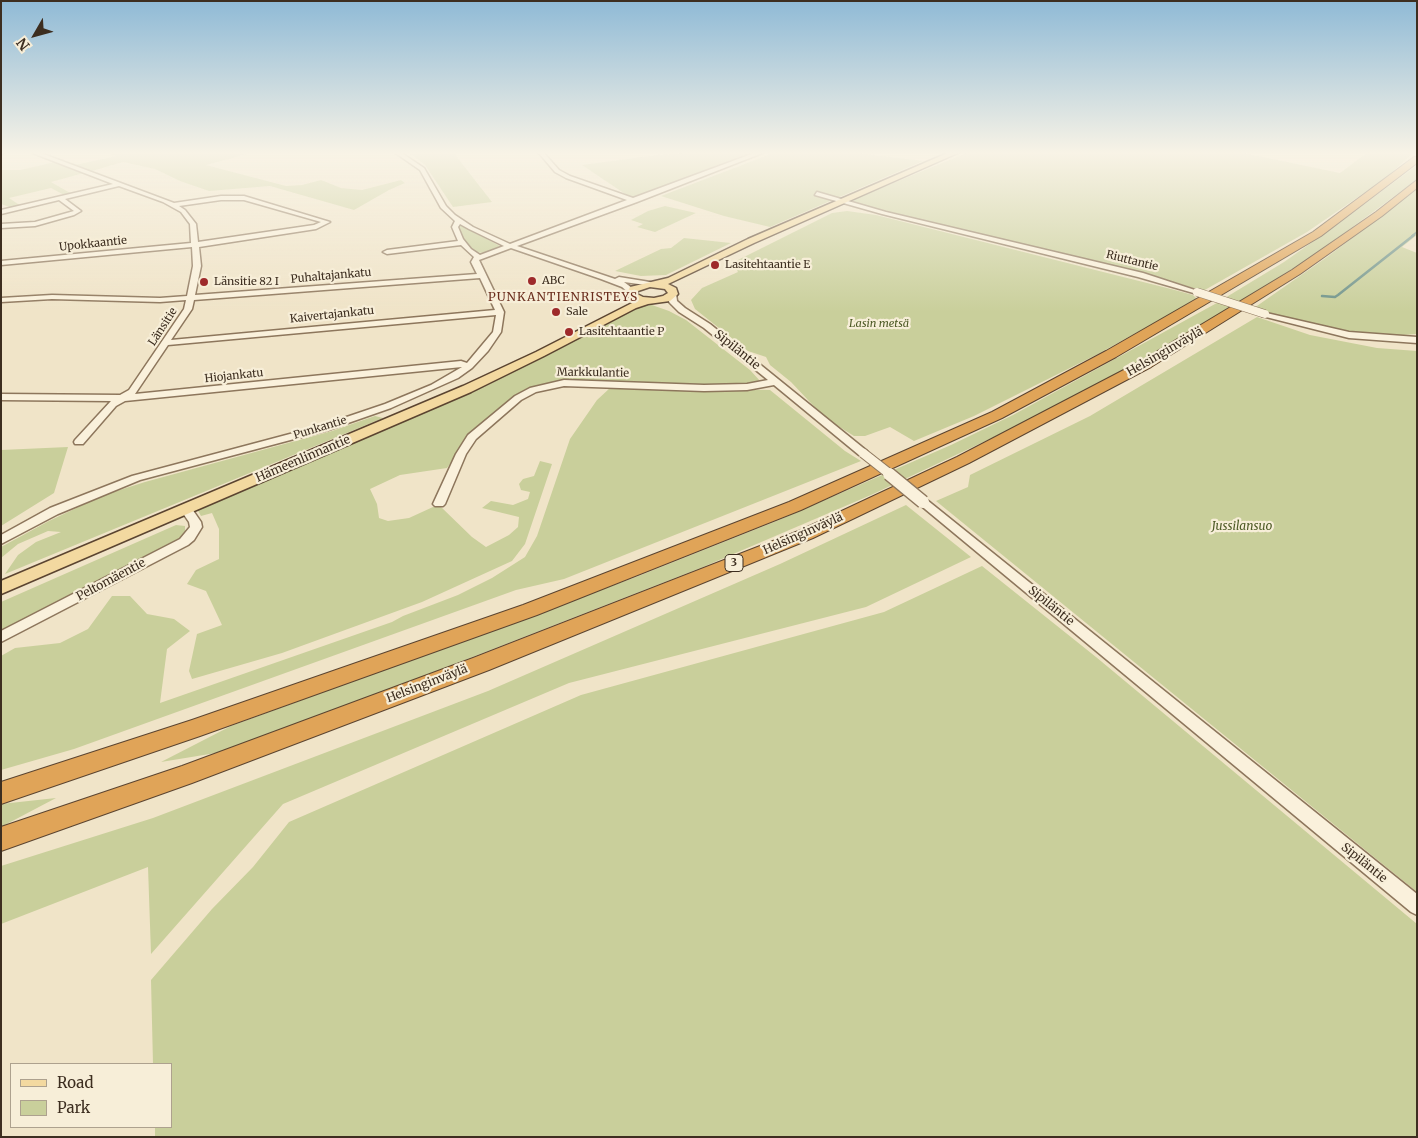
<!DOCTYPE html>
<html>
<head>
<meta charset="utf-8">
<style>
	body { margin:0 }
	#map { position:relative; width:1418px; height:1138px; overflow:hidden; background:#f0e4c8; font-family:Merriweather,serif }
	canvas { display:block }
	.frame { position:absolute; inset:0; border:2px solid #3d2e20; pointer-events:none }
	.legend { position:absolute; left:10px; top:1063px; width:162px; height:65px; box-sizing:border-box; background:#f7eed8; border:1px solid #ada18e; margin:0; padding:6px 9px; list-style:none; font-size:15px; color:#3d2e20 }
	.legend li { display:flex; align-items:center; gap:10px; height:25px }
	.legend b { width:25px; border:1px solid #ada18e }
	.north { position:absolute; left:10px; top:10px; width:50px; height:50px; -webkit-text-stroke:4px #f7eed8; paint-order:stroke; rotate:232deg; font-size:14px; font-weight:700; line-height:20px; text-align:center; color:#3d2e20 }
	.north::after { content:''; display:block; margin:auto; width:18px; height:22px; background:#3d2e20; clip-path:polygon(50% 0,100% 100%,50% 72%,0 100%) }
</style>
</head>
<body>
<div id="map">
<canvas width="1418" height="1138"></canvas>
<div class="frame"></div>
<ul class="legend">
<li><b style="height:6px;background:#f3d9a0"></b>Road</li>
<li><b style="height:14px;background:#c9cf9b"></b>Park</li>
</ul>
<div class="north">N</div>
</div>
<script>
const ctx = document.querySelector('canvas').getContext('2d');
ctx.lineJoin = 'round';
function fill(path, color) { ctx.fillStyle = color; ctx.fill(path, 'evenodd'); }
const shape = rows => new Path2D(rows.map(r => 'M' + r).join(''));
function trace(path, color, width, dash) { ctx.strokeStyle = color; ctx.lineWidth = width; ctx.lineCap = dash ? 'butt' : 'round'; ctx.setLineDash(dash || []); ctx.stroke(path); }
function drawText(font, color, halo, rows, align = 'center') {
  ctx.font = font + ' Merriweather,serif'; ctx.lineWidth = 4.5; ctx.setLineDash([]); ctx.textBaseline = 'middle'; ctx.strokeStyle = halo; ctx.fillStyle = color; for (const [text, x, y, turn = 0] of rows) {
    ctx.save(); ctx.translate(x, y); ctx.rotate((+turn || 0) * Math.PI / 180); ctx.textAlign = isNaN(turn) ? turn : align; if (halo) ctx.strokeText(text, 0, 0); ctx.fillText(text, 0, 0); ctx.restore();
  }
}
const green = shape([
	[107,152,255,152,206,165,286,186,302,185,321,180,341,188,362,190,401,180,405,183,389,190,354,210,270,186,209,191,180,181,155,169,123,162,92,171,75,165,116,156],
	[408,152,453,152,492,202,453,207,425,165],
	[702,152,753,152,631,198,582,165,657,155],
	[776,152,850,152,923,161,770,227,724,216,661,196],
	[969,152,1239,152,1340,173,1368,152,1414,152,1386,178,1307,232,1203,291,1143,273,853,203,854,199],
	[55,162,84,173,51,182,72,194,66,196,51,188,9,198,21,206,12,208,1,204,1,170,20,170],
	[1417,165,1417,179,1411,184,1320,251,1247,298,1132,366,1011,429,871,495,703,567,234,750,161,762,231,726,636,577,779,520,951,445,1013,415,1215,304,1284,262,1335,226],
	[1417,189,1417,235,1402,247,1417,253,1417,334,1386,336,1338,330,1284,318,1254,308,1327,257],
	[665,206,696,213,655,232,637,227,643,224,631,220,648,211],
	[847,211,876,215,1171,289,1193,295,1197,299,1098,354,974,416,914,441,890,427,865,436,854,436,825,418,791,382,770,365,766,357,748,351,695,309,691,300,702,288,738,272,732,263,832,213],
	[458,226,462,226,500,246,484,253,474,252,464,240,457,228],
	[684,238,731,243,666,275,641,276,615,271,661,249,671,248],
	[652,305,669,311,686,320,750,370,761,382,748,386,613,384,533,388,456,456,447,468,400,475,370,489,377,504,379,518,388,521,409,518,433,507,441,507,472,537,486,547,509,535,518,527,519,517,482,508,491,501,513,505,528,499,530,492,521,490,519,484,523,479,534,476,540,461,552,464,525,544,512,561,422,602,282,653,192,679,189,671,197,634,222,625,206,591,187,584,196,570,219,559,219,529,212,513,201,516,197,509,488,385,639,306],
	[1257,317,1310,335,1377,348,1417,351,1417,892,936,501,968,487,970,475,1090,416],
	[610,388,770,390,845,451,861,461,564,579,516,590,74,749,1,770,1,656,15,648,60,643,88,629,112,596,130,596,147,614,174,619,190,631,167,649,160,703,392,622,403,616,458,595,492,578,525,557,537,536,570,439,597,400],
	[375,416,383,418,5,574,18,555,36,542,61,532,48,531,18,544,1,558,1,547,49,521,104,495,145,482,332,431],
	[68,447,54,493,1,526,1,450],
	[906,505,971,557,866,607,569,683,283,804,151,954,148,867,1,924,1,866,153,818,488,691,780,564],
	[176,525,185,526,185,531,175,544,1,633,1,602],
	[982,566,1096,657,1417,924,1417,1137,155,1137,155,1127,171,1127,171,1064,153,1064,151,980,212,909,253,867,289,822,581,695,884,612],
	[56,798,1,827,1,804]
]);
const streamFar1 = shape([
	[1412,236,1417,232]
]);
const stream = shape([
	[1322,296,1335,297,1338,295,1414,235]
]);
const minor = shape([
	[1,152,4,152,1,155,1,152],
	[30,152,38,152,174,203,221,196,244,196,330,222,316,229,199,247,201,266,195,295,477,274,471,262,474,257,461,245,387,254,383,252,387,250,458,241,452,227,455,221,441,208,420,170,394,152,400,152,424,168,446,206,455,215,473,227,510,244,627,200,566,178,555,172,538,152,543,152,559,170,570,176,633,198,757,152,765,152,637,202,517,246,615,279,619,277,650,282,654,284,653,286,624,282,636,291,629,293,622,287,601,279,511,248,479,260,504,312,501,332,488,351,472,368,458,378,391,408,328,430,140,480,58,514,1,544,1,535,50,508,132,476,320,426,385,404,431,385,462,367,125,401,116,406,83,444,75,444,74,442,75,440,111,401,1,400,1,394,120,395,129,390,184,309,186,300,160,302,52,299,1,302,1,298,52,295,160,298,187,296,193,266,192,247,1,265,1,261,191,243,190,224,181,212,163,202,119,186,65,199,81,211,74,215,35,226,1,228,1,224,35,222,74,211,59,200,1,214,1,210,113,184,30,152],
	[221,200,244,200,321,222,314,225,198,242,196,224,185,210,179,206,221,200],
	[460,224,469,229,504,246,480,255,471,249,463,239,458,227,460,224],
	[480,278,495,310,171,340,192,309,194,300,480,278],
	[496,315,493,332,467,363,461,361,135,394,168,345,496,315],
	[817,192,886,212,1143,273,1201,292,1197,294,1138,277,882,214,815,195,817,192],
	[670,293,676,293,677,301,685,308,710,324,867,451,868,453,867,455,859,455,774,385,747,390,704,391,564,386,536,392,521,400,476,439,466,454,445,504,443,506,435,506,433,504,456,454,468,435,515,396,530,388,564,380,704,385,747,384,768,380,704,328,679,312,669,302,670,293],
	[1262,312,1349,332,1417,337,1417,343,1349,338,1262,316,1262,312],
	[923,498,927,500,1417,894,1417,915,1411,912,919,504,917,502,923,498],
	[186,505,190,506,201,522,202,527,194,540,188,545,1,642,1,631,180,539,190,527,189,522,180,509,186,505]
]);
const major = shape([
	[950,152,960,152,754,243,668,284,676,288,678,294,670,301,648,304,636,308,544,356,471,392,1,594,1,581,463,386,536,352,636,301,628,296,627,293,630,287,668,278,748,239,950,152],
	[650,287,665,289,668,293,663,296,654,298,643,297,637,294,638,291,650,287]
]);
const highway = shape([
	[1414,157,1417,157,1417,163,1321,236,1116,357,1002,418,801,510,537,615,200,736,1,804,1,782,192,720,523,605,789,502,992,412,1106,351,1313,232,1414,157],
	[1417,180,1417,188,1382,216,1300,274,1151,367,969,463,813,538,489,670,192,783,1,851,1,827,182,766,473,658,801,530,957,457,1141,361,1292,270,1376,212,1417,180]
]);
const minorBridgeFar2 = shape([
	[1197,292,1265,314]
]);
const minorBridgeFar1 = shape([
	[863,453,891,475]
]);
const minorBridge = shape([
	[889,474,923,502]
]);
const markers = [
	[715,265,5,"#9e2a2b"],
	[532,281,5,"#9e2a2b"],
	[204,282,5,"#9e2a2b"],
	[556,312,5,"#9e2a2b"],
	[569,332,5,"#9e2a2b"]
];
const farStreetnames = [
	["Upokkaantie",93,244,-6],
	["Riuttantie",1132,261,14],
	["Puhaltajankatu",331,276,-5],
	["Kaivertajankatu",332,315,-6],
	["Länsitie",163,327,-57],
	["Markkulantie",593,373,1],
	["Hiojankatu",234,376,-6],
	["Punkantie",320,428,-17]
];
const farPoinames = [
	["Lasitehtaantie E",725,265],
	["ABC",542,281],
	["Länsitie 82 I",214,282],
	["Sale",566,312],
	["Lasitehtaantie P",579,332]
];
const farParknames = [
	["Lasin metsä",879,324]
];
const shields = [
	[734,563,18]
];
const shieldNames = [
	["3",734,563]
];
const farQuarternames = [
	["PUNKANTIENRISTEYS",563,298]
];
const streetNames = [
	["Sipiläntie",737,350,39],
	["Helsinginväylä",1165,352,-30],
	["Hämeenlinnantie",303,459,-23],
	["Helsinginväylä",803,534,-24],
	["Peltomäentie",111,580,-28],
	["Sipiläntie",1051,606,39],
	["Helsinginväylä",427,684,-21],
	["Sipiläntie",1364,863,39]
];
const parkNames = [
	["Jussilansuo",1242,527]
];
fill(green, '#c9cf9b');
trace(streamFar1, '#6f938a', 2);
trace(stream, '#6f938a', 2.5);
trace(minor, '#8d765c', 3);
trace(major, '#5b4430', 3);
trace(highway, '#5b4430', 2);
fill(minor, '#faf1dc');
fill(major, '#f3d9a0');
fill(highway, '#e0a458');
trace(minorBridgeFar2, '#8d765c', 9, []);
trace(minorBridgeFar1, '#8d765c', 11, []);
trace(minorBridge, '#8d765c', 15, []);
trace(minorBridgeFar2, '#faf1dc', 8);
trace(minorBridgeFar1, '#faf1dc', 9);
trace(minorBridge, '#faf1dc', 12);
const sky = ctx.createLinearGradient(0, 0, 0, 312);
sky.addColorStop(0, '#8fbad6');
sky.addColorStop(0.49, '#f8f3e6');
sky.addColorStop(1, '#f8f3e600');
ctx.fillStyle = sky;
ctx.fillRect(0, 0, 1418, 312);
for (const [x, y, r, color] of markers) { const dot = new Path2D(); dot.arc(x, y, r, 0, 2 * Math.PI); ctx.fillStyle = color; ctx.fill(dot); trace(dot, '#f7eed8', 2); }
drawText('11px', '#3d2e20', '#f7eed8', farStreetnames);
drawText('11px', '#3d2e20', '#f7eed8', farPoinames, 'left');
drawText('italic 11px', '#4d5a26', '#f7eed8', farParknames);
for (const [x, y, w] of shields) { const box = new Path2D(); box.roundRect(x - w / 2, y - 8.5, w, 17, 4); ctx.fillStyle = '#f7eed8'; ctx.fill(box); trace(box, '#3d2e20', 1); }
drawText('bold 11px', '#3d2e20', null, shieldNames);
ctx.letterSpacing = '1px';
drawText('12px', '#6b2e1e', '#f7eed8', farQuarternames);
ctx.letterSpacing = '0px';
drawText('12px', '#3d2e20', '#f7eed8', streetNames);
drawText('italic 12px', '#4d5a26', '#f7eed8', parkNames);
</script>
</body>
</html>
